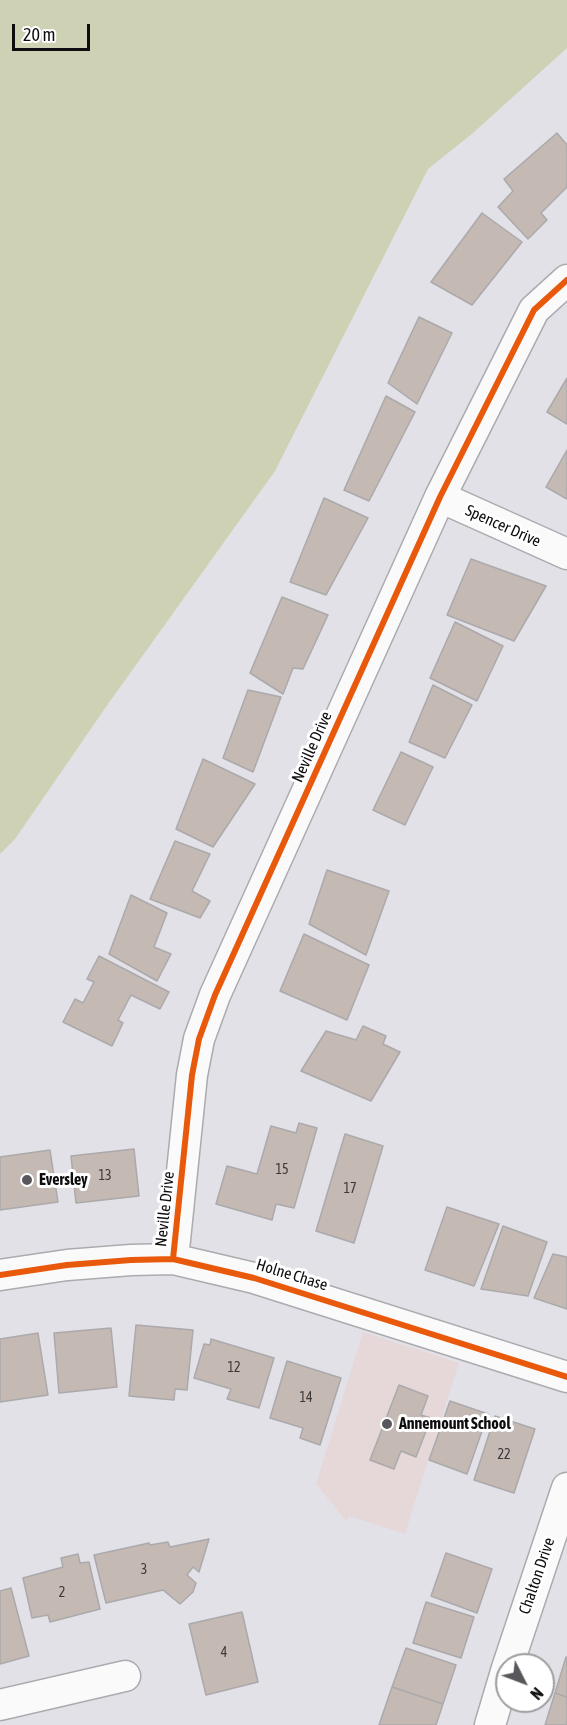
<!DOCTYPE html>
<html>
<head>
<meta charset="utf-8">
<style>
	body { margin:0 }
	#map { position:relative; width:567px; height:1725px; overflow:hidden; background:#e2e1e7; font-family:"Asap Condensed",sans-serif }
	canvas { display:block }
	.north { position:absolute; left:495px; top:1653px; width:60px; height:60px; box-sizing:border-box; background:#fff; border:2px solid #9e9e9f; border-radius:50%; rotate:132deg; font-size:16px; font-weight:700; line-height:24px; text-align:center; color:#0d0d10 }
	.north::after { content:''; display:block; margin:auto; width:21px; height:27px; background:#58575b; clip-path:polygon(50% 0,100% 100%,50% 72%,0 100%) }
	.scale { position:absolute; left:12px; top:24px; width:78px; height:27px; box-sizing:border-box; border:3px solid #0d0d10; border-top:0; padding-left:8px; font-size:18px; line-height:21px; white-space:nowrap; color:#0d0d10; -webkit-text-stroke:4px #fff; paint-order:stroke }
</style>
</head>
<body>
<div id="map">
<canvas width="567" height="1725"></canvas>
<div class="north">N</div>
<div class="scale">20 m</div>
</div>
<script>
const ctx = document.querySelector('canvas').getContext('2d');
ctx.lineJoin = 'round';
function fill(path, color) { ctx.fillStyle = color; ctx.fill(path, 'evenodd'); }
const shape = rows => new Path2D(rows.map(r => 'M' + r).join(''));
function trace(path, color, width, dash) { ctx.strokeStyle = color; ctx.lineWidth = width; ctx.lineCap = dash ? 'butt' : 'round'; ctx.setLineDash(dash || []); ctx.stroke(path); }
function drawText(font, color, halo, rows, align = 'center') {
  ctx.font = font + ' "Asap Condensed",sans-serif'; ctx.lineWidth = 6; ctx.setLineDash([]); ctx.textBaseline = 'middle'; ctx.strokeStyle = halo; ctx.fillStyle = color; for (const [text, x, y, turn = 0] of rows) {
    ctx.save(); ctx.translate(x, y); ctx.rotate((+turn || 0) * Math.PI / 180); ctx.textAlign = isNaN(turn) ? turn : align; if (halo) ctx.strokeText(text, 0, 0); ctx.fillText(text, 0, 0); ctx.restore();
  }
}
const education = shape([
	[363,1332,459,1363,405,1534,349,1516,347,1522,316,1484]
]);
const green = shape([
	[0,0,567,0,567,48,473,133,428,169,275,471,108,704,15,839,0,854]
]);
const building = shape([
	[557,133,567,145,567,187,541,213,547,220,528,239,498,207,513,191,504,179,557,133],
	[482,213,522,242,472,305,431,282,482,213],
	[419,317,452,333,417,404,388,383,419,317],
	[567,378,567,424,547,412,567,378],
	[386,396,415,412,369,501,344,490,386,396],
	[567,450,567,499,546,487,567,450],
	[324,498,368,518,326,595,290,582,324,498],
	[471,559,546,586,514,641,447,615,471,559],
	[282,597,328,615,303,669,293,668,283,694,250,673,282,597],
	[455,622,503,646,477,701,430,678,455,622],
	[433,685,472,705,445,758,409,742,433,685],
	[248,690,281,697,253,772,223,758,248,690],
	[401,752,433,767,405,825,373,810,401,752],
	[203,759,255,784,213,847,176,829,203,759],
	[175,841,210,854,192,891,210,901,200,918,150,899,175,841],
	[327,870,389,891,366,955,309,924,327,870],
	[131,895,167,913,154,947,171,954,157,981,109,954,131,895],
	[304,934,369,965,347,1020,280,991,304,934],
	[99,956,169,992,160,1009,131,995,118,1020,123,1023,112,1046,63,1022,75,999,83,1003,94,982,87,979,99,956],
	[363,1026,386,1036,383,1044,400,1052,371,1101,301,1071,326,1031,356,1040,363,1026],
	[299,1123,317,1128,294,1208,276,1204,272,1220,216,1204,227,1166,257,1174,271,1126,296,1133,299,1123],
	[345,1134,383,1146,354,1243,316,1231,345,1134],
	[134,1149,139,1196,76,1203,71,1156,134,1149],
	[50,1150,58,1202,0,1210,0,1157,50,1150],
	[447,1207,499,1224,474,1286,425,1270,447,1207],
	[503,1226,547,1242,528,1296,481,1289,503,1226],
	[553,1254,567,1257,567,1309,534,1298,553,1254],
	[136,1325,193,1330,187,1390,175,1389,174,1400,129,1396,136,1325],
	[111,1328,117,1387,59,1393,54,1333,111,1328],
	[38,1333,48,1395,0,1402,0,1339,38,1333],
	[211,1339,274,1358,259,1408,227,1399,231,1389,194,1378,204,1344,210,1345,211,1339],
	[287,1361,341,1378,320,1445,300,1438,303,1428,270,1418,287,1361],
	[399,1385,428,1396,421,1415,431,1418,416,1457,401,1451,394,1469,370,1460,399,1385],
	[450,1401,488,1414,467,1474,429,1460,450,1401],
	[495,1416,535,1429,514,1493,474,1480,495,1416],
	[209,1539,199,1572,193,1567,187,1575,196,1583,193,1592,180,1604,163,1590,106,1603,94,1555,149,1543,150,1545,168,1542,170,1547,209,1539],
	[446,1553,492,1569,477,1613,431,1596,446,1553],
	[78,1554,80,1563,89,1562,100,1609,50,1622,48,1615,32,1618,23,1578,63,1567,61,1558,78,1554],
	[11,1588,29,1656,0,1664,0,1591,11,1588],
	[426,1602,474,1617,461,1658,413,1643,426,1602],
	[242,1612,258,1682,206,1695,189,1624,242,1612],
	[406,1648,456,1665,443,1704,392,1687,406,1648],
	[566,1657,567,1657,567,1697,555,1693,566,1657],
	[392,1687,443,1704,436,1725,379,1725,392,1687],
	[555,1693,567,1697,567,1725,545,1725,555,1693]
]);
const minor = shape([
	[440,497,567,554],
	[173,1259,192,1075,199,1039,215,995,440,497,534,310,567,280],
	[0,1275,67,1265,131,1260,173,1259,254,1278,567,1377],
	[508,1665,567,1488],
	[0,1705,125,1676],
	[490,1725,507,1668]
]);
const cycleway = shape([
	[173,1259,192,1075,199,1039,215,995,440,497,534,310,567,280],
	[0,1275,67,1265,131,1260,173,1259,254,1278,567,1377]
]);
const markers = [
	[27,1180,6,"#58575b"],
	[387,1424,6,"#58575b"]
];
const numberNames = [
	["15",282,1170],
	["13",105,1176],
	["17",350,1189],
	["12",234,1368],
	["14",306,1398],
	["22",504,1455],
	["3",144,1570],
	["2",62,1593],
	["4",224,1653]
];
const streetNames = [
	["Spencer Drive",503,526,24],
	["Neville Drive",312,747,-66],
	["Neville Drive",165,1209,-84],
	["Holne Chase",292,1275,17],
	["Chalton Drive",537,1576,-71]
];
const poiNames = [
	["Eversley",39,1180],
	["Annemount School",399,1424]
];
fill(education, '#e6d8d9');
fill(green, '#ced1b3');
fill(building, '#c4b9b3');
trace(building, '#aba9ab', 1.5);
trace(minor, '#ababaf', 33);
trace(minor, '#fbfafb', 30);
trace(cycleway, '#e8590c', 6);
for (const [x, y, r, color] of markers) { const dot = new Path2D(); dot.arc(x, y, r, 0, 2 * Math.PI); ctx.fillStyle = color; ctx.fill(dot); trace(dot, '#fff', 2); }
drawText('14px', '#3b3839', null, numberNames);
drawText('16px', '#0d0d10', '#fff', streetNames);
drawText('bold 16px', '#0d0d10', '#fff', poiNames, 'left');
</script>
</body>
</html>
